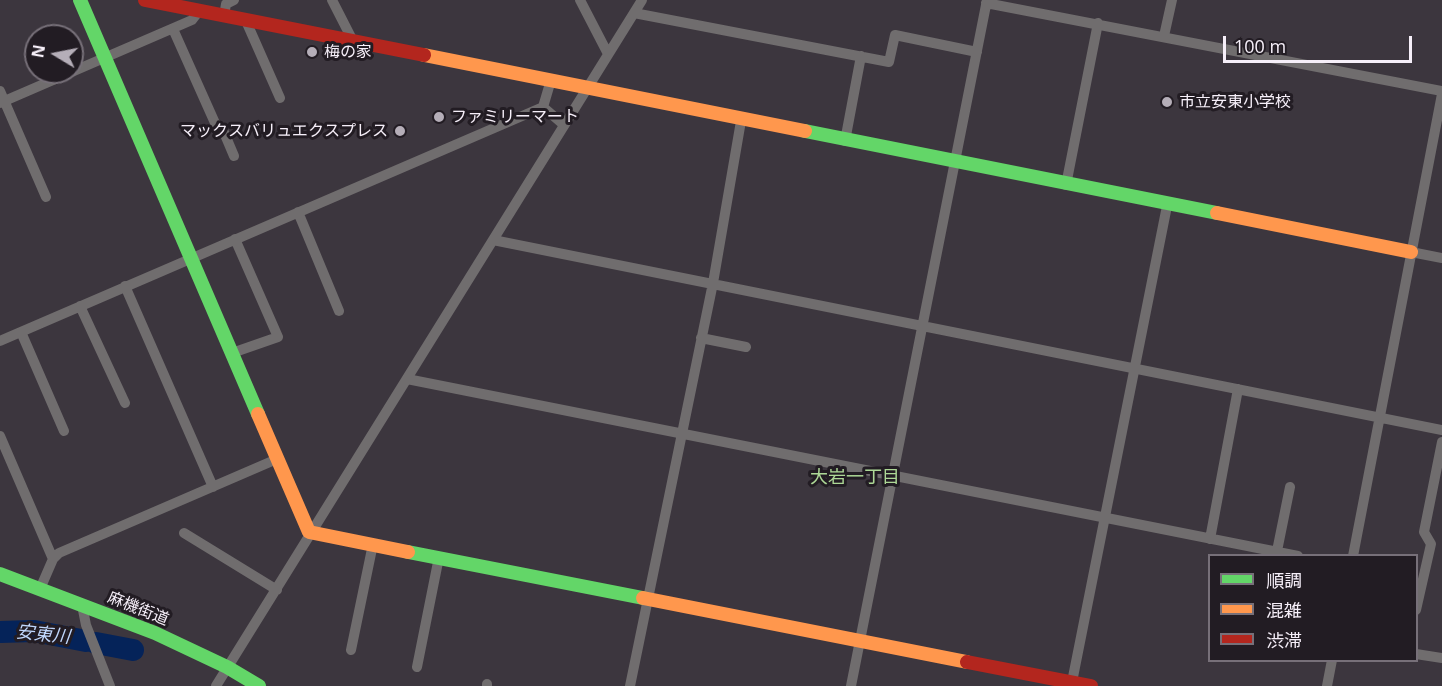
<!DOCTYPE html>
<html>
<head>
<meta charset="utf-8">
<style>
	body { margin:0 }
	#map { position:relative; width:1442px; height:686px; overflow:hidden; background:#3c363e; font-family:"Open Sans","Noto Sans JP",sans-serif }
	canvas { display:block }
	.legend { position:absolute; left:1208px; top:554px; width:210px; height:108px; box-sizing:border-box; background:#221c23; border:2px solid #777079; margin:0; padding:8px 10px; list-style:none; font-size:18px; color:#f6eff9 }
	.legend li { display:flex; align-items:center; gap:12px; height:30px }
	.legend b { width:30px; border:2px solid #777079 }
	.north { position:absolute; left:24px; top:24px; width:60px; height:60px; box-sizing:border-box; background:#221c23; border:2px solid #777079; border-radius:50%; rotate:280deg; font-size:16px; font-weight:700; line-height:24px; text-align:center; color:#f6eff9 }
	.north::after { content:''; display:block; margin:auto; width:21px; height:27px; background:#b5aeb8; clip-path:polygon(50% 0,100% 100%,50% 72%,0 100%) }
	.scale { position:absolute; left:1223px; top:36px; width:189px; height:27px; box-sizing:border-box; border:3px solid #f6eff9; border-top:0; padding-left:8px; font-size:18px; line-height:21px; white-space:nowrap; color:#f6eff9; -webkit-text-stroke:4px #221c23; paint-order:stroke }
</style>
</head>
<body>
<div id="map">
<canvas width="1442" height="686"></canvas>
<ul class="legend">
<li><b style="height:8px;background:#63d668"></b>順調</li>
<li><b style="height:8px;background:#ff974d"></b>混雑</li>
<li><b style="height:8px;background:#b3261e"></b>渋滞</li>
</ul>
<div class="north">N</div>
<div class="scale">100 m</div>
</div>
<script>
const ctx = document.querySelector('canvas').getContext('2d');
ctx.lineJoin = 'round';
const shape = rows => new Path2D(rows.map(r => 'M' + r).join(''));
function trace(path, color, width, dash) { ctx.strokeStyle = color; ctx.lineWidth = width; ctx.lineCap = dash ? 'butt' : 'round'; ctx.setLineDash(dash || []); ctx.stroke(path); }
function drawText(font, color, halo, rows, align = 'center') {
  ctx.font = font + ' "Open Sans","Noto Sans JP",sans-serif'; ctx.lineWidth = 6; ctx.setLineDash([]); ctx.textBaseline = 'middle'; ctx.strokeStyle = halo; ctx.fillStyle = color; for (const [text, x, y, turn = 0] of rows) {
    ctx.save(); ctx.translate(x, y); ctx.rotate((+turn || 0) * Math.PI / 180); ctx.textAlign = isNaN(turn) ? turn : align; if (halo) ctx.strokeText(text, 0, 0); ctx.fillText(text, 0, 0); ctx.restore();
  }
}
const river = shape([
	[0,632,34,631,86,641],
	[96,643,133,650]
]);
const street = shape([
	[332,0,354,43],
	[580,0,608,54],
	[986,3,1442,91],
	[634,13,889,62,895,35,977,52],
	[224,16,226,4,234,0],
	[246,21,280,98],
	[173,29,215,123,223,130,234,156],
	[1164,36,1172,0],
	[0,91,46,197],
	[0,103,192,20,199,11],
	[543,107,564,125],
	[845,141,861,56],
	[1066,185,1098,23],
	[298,212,339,311],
	[493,240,1442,430],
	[1411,252,1442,258],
	[125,286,213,487],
	[80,306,125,403],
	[21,332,64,431],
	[701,338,746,347],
	[0,341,543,107,551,80],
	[232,353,278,337,235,239],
	[407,379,1298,556],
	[0,436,53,559],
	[184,533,277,590],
	[1210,539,1238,389],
	[1277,551,1290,487],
	[1353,556,1442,94],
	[40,589,53,559,59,553,277,459],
	[82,605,86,625,110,686],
	[1416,610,1431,544,1424,532,1442,442],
	[351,650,373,544],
	[1416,654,1442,658],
	[417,667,439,557],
	[1072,682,1167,206],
	[216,686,642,0],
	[487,686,487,684],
	[630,686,713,283,741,121],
	[851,686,987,0],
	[1327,686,1332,660]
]);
const fast = shape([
	[80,0,258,414],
	[805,131,1217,213],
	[408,552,643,598],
	[0,574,155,633,227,667,259,686]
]);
const slow = shape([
	[424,55,805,131],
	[1217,213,1411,252],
	[258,414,309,532,408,552],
	[643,598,967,662]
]);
const jam = shape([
	[145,0,424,55],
	[967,662,1091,686]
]);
const markers = [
	[312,52,6,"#b5aeb8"],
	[1167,102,6,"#b5aeb8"],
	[439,117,6,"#b5aeb8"],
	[400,131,6,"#b5aeb8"]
];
const poiNames = [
	["梅の家",324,52],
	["市立安東小学校",1179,102],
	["ファミリーマート",451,117],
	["マックスバリュエクスプレス",388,131,"right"]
];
const streetNames = [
	["麻機街道",138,609,22]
];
const neighbourhoodNames = [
	["大岩一丁目",855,478]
];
const waterNames = [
	["安東川",43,635,6]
];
trace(river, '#052359', 22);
trace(street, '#706d6e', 10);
trace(fast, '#63d668', 14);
trace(slow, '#ff974d', 14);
trace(jam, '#b3261e', 14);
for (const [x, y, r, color] of markers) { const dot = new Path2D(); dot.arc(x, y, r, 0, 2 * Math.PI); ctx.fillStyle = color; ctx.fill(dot); trace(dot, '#221c23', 2); }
drawText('16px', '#f6eff9', '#221c23', poiNames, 'left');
drawText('16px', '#f6eff9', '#221c23', streetNames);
drawText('18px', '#add896', '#221c23', neighbourhoodNames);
drawText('italic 18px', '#bfd6fb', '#221c23', waterNames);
</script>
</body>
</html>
